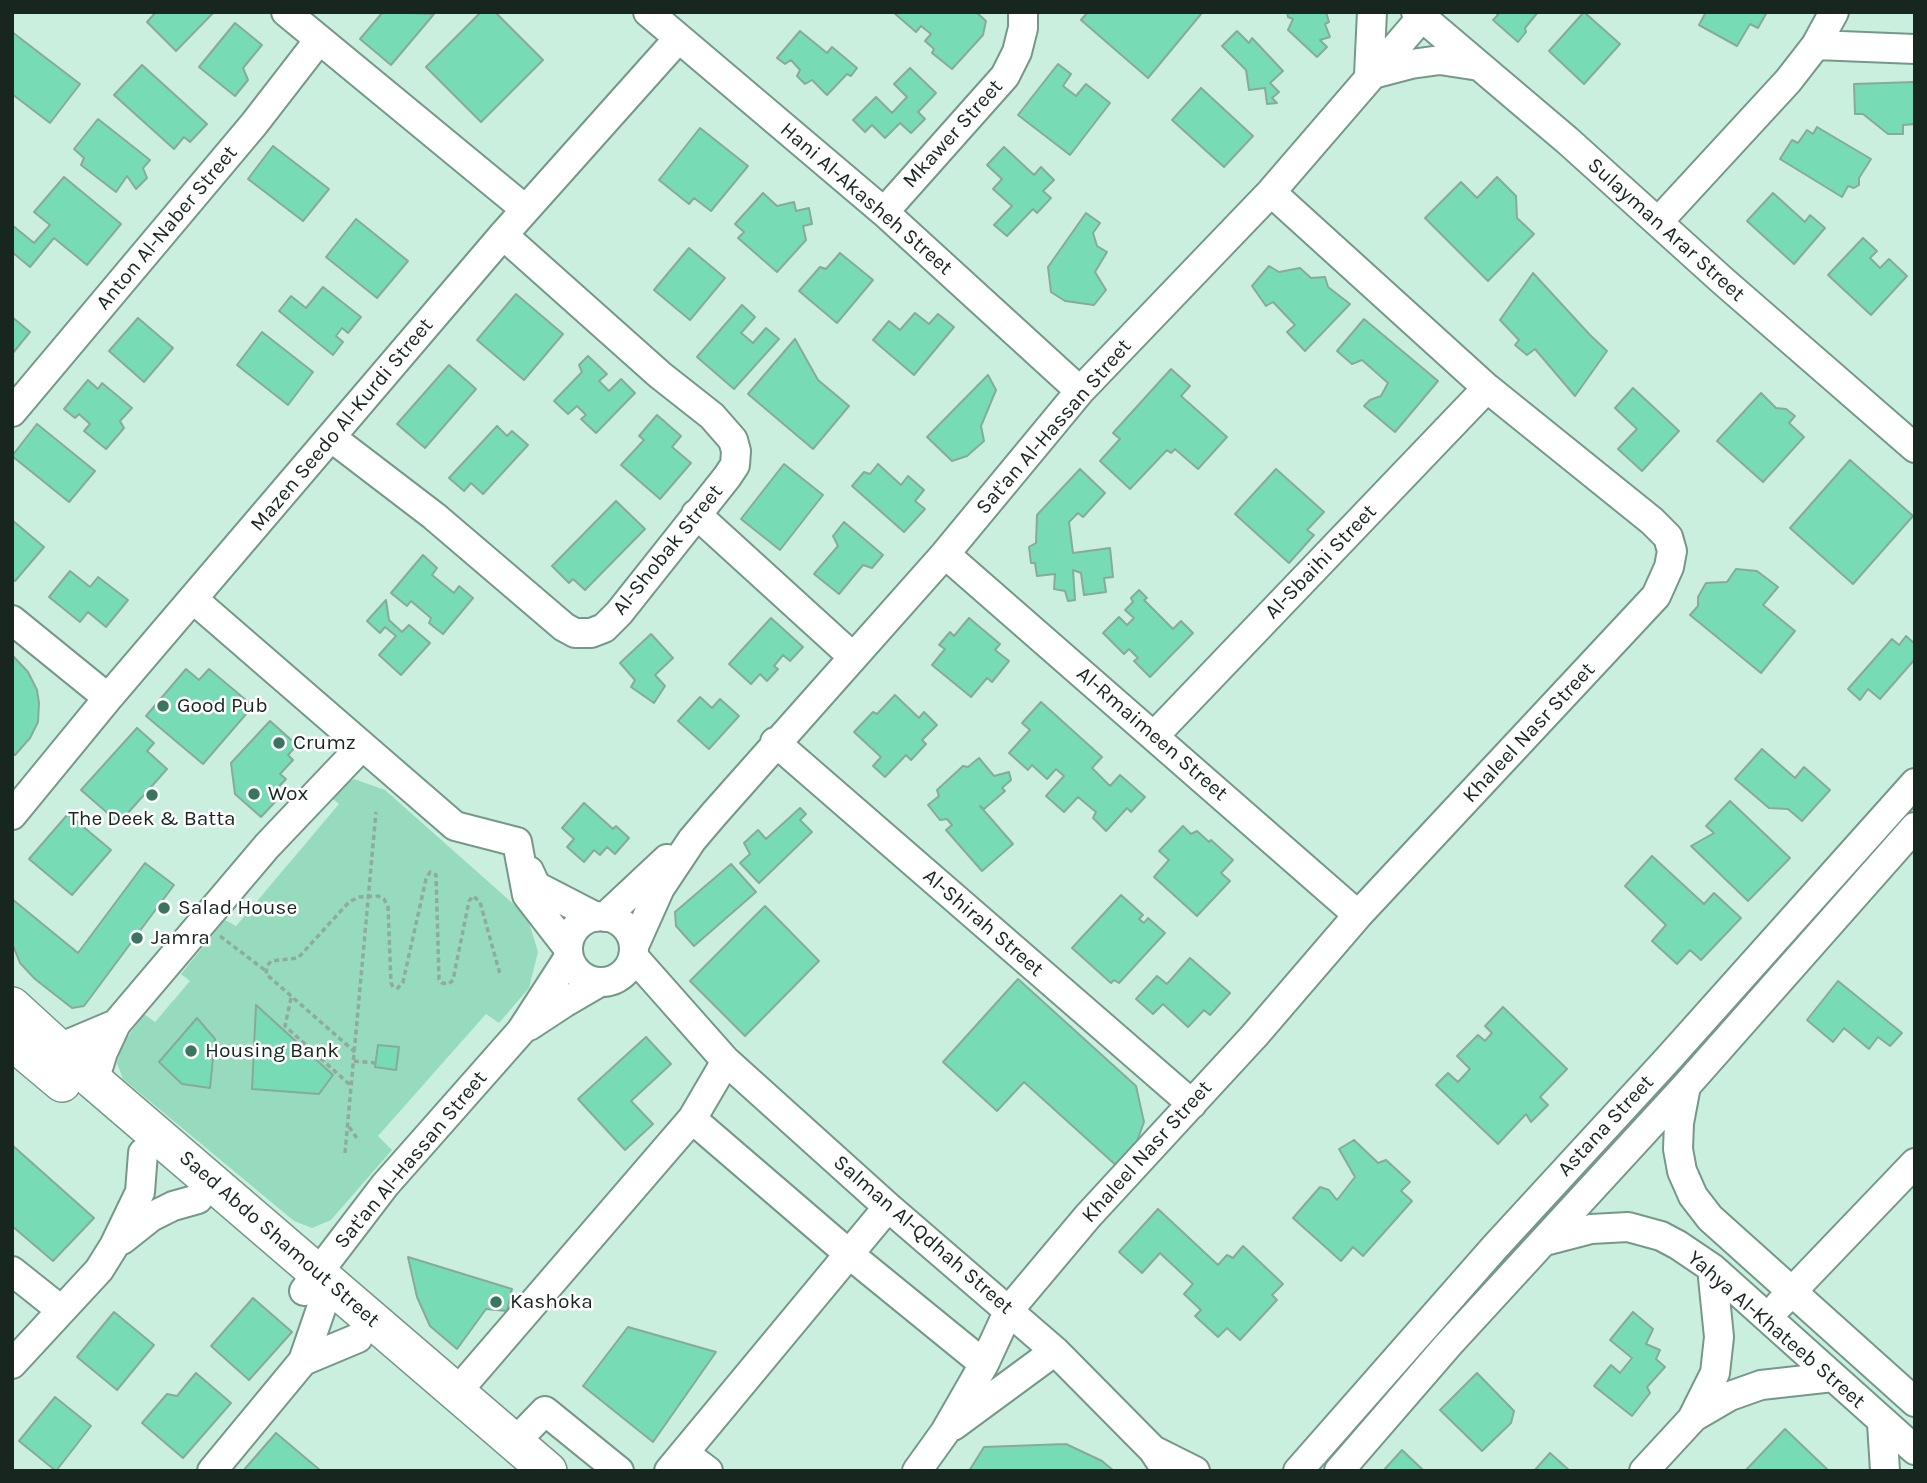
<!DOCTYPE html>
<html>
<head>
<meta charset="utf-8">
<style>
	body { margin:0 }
	#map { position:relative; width:1927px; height:1483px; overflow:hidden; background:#caefde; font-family:Karla,sans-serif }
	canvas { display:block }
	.frame { position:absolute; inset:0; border:14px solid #182620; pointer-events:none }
</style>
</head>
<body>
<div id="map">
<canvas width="1927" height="1483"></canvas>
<div class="frame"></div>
</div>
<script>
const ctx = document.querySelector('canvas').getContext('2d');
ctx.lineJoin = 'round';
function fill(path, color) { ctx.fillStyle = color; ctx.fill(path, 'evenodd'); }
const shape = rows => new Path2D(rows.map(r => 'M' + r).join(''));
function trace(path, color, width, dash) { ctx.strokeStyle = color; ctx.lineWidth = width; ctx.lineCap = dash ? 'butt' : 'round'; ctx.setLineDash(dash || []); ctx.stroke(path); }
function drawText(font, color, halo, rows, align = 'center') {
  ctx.font = font + ' Karla,sans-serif'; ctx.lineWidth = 5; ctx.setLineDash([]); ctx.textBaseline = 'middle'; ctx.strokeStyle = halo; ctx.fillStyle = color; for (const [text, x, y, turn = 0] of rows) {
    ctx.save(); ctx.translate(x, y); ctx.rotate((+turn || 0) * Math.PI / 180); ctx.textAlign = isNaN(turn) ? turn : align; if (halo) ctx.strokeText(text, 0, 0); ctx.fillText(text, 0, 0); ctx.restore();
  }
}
const green = shape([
	[354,779,385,790,527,916,538,952,529,988,499,1023,486,1014,378,1136,392,1150,331,1220,312,1228,294,1221,123,1079,117,1063,122,1045,144,1014,155,1022,190,981,181,974,225,920,236,926,339,804,327,794]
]);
const building = shape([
	[156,12,214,12,176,51,147,22,156,12],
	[383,12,434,14,391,65,360,39,383,12],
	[481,12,495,12,543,60,481,122,426,67,481,12],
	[893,12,976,12,986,21,983,35,952,69,932,53,934,49,925,41,931,34,921,26,916,32,893,12],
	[1088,12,1200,12,1201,14,1148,78,1081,20,1088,12],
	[1287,12,1326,12,1329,22,1325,24,1330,37,1320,40,1327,47,1317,57,1288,30,1293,19,1288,17,1287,12],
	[1495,12,1538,12,1525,28,1526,32,1518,42,1493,20,1498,15,1495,12],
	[1584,12,1620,44,1584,84,1549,51,1584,12],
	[1706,12,1767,12,1758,28,1750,24,1737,46,1699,25,1706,12],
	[235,23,262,45,243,68,248,80,235,96,199,67,235,23],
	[800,31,827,53,832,47,857,68,851,76,847,74,827,95,812,80,805,84,797,76,800,70,791,60,785,64,777,58,800,31],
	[1237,31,1249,43,1252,38,1283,71,1270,83,1279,92,1272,98,1277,103,1267,104,1265,88,1249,90,1246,70,1222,46,1237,31],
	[12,32,80,84,50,123,12,94,12,32],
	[1058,64,1071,74,1063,86,1076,96,1086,84,1110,103,1070,155,1018,115,1058,64],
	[142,65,207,124,190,142,184,137,174,149,114,95,142,65],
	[910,68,936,93,918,112,925,119,911,133,900,123,885,138,872,125,865,132,853,120,876,97,892,113,907,97,894,84,910,68],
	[1915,82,1915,124,1903,125,1903,134,1888,134,1863,114,1855,114,1854,84,1915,82],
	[1201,88,1253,136,1224,167,1172,120,1201,88],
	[98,119,150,160,143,168,147,178,136,189,127,176,116,192,81,165,84,158,74,149,98,119],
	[1817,127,1871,159,1859,178,1859,185,1854,188,1848,186,1842,197,1780,159,1792,140,1798,143,1807,130,1813,134,1817,127],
	[700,128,748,166,711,211,694,198,689,204,659,180,700,128],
	[273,146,329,189,303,221,248,179,273,146],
	[1004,147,1034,175,1041,167,1054,180,1043,191,1051,198,1037,213,1033,209,1007,236,994,225,1012,206,993,189,1002,179,987,165,1004,147],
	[64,177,121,224,87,265,54,238,30,267,12,252,12,225,34,243,50,225,34,212,64,177],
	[1497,177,1516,196,1517,218,1534,234,1488,281,1425,218,1461,182,1477,198,1497,177],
	[763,193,777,206,794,202,796,211,809,208,812,224,803,226,806,240,777,272,738,238,744,232,735,224,763,193],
	[1773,193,1805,222,1810,215,1825,228,1794,264,1747,221,1773,193],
	[1086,213,1100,223,1093,233,1097,246,1107,252,1095,272,1106,290,1094,305,1065,301,1051,292,1048,267,1086,213],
	[356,219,408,261,377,298,326,257,356,219],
	[1863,238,1877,251,1870,258,1880,268,1889,259,1907,276,1871,315,1828,275,1863,238],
	[689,248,725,278,690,320,654,290,689,248],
	[840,253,873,280,837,323,799,291,820,267,826,269,840,253],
	[1269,266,1279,272,1300,268,1311,278,1325,277,1328,287,1350,304,1305,351,1287,332,1295,325,1273,302,1266,306,1252,286,1269,266],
	[1533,273,1590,335,1607,351,1575,396,1535,349,1527,355,1515,345,1519,340,1500,320,1533,273],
	[323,287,361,317,348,333,342,328,336,336,343,342,333,355,279,311,291,296,306,308,323,287],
	[516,294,563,334,524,380,477,340,516,294],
	[742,305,755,317,741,333,753,343,766,328,779,339,734,389,697,357,742,305],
	[915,313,929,324,938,314,954,327,914,375,873,340,889,321,900,330,915,313],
	[12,317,30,332,12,354,12,317],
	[138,318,173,348,144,382,109,351,138,318],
	[1364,319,1438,381,1395,432,1364,406,1370,400,1381,396,1388,383,1362,360,1352,364,1337,351,1364,319],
	[262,332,313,372,288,405,237,365,262,332],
	[795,339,818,380,849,406,813,449,748,394,795,339],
	[588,356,607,374,599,381,609,391,621,379,635,393,596,433,581,419,586,415,577,406,568,414,554,401,582,372,579,365,588,356],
	[449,365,476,389,425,448,397,424,449,365],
	[1171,369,1190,386,1181,396,1227,437,1198,469,1175,449,1171,453,1167,450,1130,489,1100,461,1120,439,1113,433,1171,369],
	[988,375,996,390,981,426,984,441,967,456,952,461,927,437,988,375],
	[88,380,98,389,102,383,132,408,120,421,124,428,106,449,84,431,90,424,79,414,75,418,64,409,88,380],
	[1633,388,1679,431,1642,471,1618,449,1637,429,1615,408,1633,388],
	[1761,393,1776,408,1786,409,1795,416,1789,423,1804,437,1763,482,1717,441,1761,393],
	[657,415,681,436,672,447,691,463,660,499,621,465,644,440,639,436,657,415],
	[37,424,95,471,69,502,12,456,37,424],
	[497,426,507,436,512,431,528,445,483,494,471,483,464,491,449,478,497,426],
	[1850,460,1913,516,1853,584,1790,528,1850,460],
	[784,464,823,495,780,550,741,519,784,464],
	[878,464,901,485,908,476,924,490,915,501,925,509,904,532,852,486,864,472,870,474,878,464],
	[1080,469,1105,493,1083,517,1078,513,1069,522,1073,553,1110,548,1113,577,1104,578,1106,592,1084,595,1081,573,1073,570,1075,600,1068,601,1065,591,1054,589,1055,574,1037,576,1035,563,1031,563,1029,547,1036,543,1037,515,1080,469],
	[1276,469,1324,512,1307,530,1314,535,1289,563,1235,514,1276,469],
	[616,501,645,529,585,590,573,579,569,583,552,566,616,501],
	[12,520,44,547,15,581,12,579,12,520],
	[844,522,883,555,872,568,863,565,839,594,814,574,838,546,833,536,844,522],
	[423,555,437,568,432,575,454,593,459,586,473,598,443,634,429,623,431,618,411,601,407,606,391,593,423,555],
	[1736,569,1757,571,1778,587,1763,605,1795,631,1761,673,1690,615,1698,606,1698,597,1706,583,1727,582,1736,569],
	[70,571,90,587,98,577,128,600,106,627,88,612,80,622,49,597,70,571],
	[1139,590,1147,598,1144,600,1173,629,1181,621,1193,633,1150,677,1134,661,1138,658,1129,649,1124,654,1103,633,1119,617,1127,625,1134,618,1125,610,1133,602,1131,598,1139,590],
	[386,600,389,620,402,632,409,625,430,643,401,675,379,655,396,636,385,627,380,633,367,621,386,600],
	[771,618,803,647,790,661,783,655,774,666,778,669,767,681,760,674,751,684,729,664,771,618],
	[969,618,1000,644,995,650,1009,661,992,682,987,678,971,697,932,665,945,649,939,645,950,632,954,636,969,618],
	[651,634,673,658,655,675,665,686,654,703,631,687,635,680,620,663,651,634],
	[1906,636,1915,644,1915,659,1880,699,1868,689,1860,700,1848,689,1892,639,1899,645,1906,636],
	[12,655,28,672,37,690,39,703,38,722,30,738,15,755,12,752,12,655],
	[186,669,199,680,209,669,253,706,203,764,146,716,186,669],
	[895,695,919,718,924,712,937,725,922,740,926,744,911,760,906,755,885,777,873,766,881,757,854,732,873,712,877,714,895,695],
	[700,697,712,708,720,699,739,716,709,749,678,721,700,697],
	[1041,702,1102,757,1092,768,1110,786,1120,775,1145,797,1131,812,1127,808,1106,831,1093,818,1096,812,1078,797,1064,812,1046,796,1064,776,1056,769,1047,779,1032,765,1028,770,1009,753,1030,730,1022,723,1041,702],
	[270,721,297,745,288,755,293,760,280,774,286,779,269,797,275,802,261,817,235,794,231,763,270,721],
	[137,728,154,743,147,751,167,769,119,823,81,790,137,728],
	[1762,749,1795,778,1804,767,1830,790,1802,821,1788,809,1769,808,1735,779,1762,749],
	[979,758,994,776,1009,772,1011,780,1002,788,1005,791,984,809,980,806,1013,844,982,871,946,830,952,825,947,819,940,820,928,805,939,796,937,790,963,766,968,767,979,758],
	[1730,801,1790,858,1748,901,1691,846,1714,833,1706,826,1730,801],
	[584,803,613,829,616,826,629,838,615,854,607,847,600,855,594,850,584,862,567,847,574,839,562,828,584,803],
	[800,808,806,814,800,820,812,832,759,883,740,863,750,854,744,843,758,830,766,839,800,808],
	[68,814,111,850,72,895,29,859,68,814],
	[1183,826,1191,834,1197,831,1209,842,1211,840,1233,860,1221,873,1230,881,1197,916,1154,877,1169,860,1159,851,1183,826],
	[1652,856,1704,904,1714,893,1741,918,1701,960,1690,950,1677,964,1652,941,1666,925,1625,886,1652,856],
	[145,863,174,885,84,1006,72,1008,35,979,20,963,12,943,12,899,78,953,145,863],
	[731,864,756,892,694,946,676,926,675,912,731,864],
	[1121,895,1143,915,1139,919,1144,923,1148,918,1165,933,1119,983,1114,980,1111,983,1072,948,1121,895],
	[765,906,819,961,745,1036,690,981,765,906],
	[1190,958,1230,993,1210,1015,1204,1010,1188,1027,1163,1004,1153,1014,1136,999,1157,976,1167,984,1190,958],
	[1018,979,1136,1086,1144,1122,1133,1152,1119,1168,1024,1082,997,1111,943,1062,1018,979],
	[1838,981,1902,1033,1890,1046,1878,1037,1869,1049,1844,1028,1833,1042,1807,1020,1838,981],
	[256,1005,333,1075,319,1094,252,1089,256,1005],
	[1503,1007,1567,1069,1540,1097,1548,1105,1531,1122,1526,1114,1498,1144,1436,1085,1448,1073,1458,1082,1470,1069,1457,1056,1478,1035,1485,1041,1492,1033,1485,1026,1503,1007],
	[197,1018,215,1039,210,1088,182,1084,159,1062,197,1018],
	[646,1037,671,1064,631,1101,653,1124,625,1150,578,1099,646,1037],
	[378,1045,399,1047,396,1070,375,1067,378,1045],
	[1354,1140,1378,1163,1386,1160,1410,1182,1401,1191,1412,1201,1363,1256,1353,1247,1341,1261,1293,1218,1320,1187,1329,1190,1337,1200,1355,1177,1339,1149,1354,1140],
	[12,1145,94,1218,53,1261,12,1226,12,1145],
	[1158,1209,1218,1265,1227,1255,1233,1258,1243,1246,1283,1284,1272,1295,1277,1300,1240,1340,1227,1328,1218,1337,1195,1316,1201,1310,1184,1294,1193,1284,1160,1253,1142,1273,1119,1252,1158,1209],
	[408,1257,512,1289,507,1311,486,1309,457,1349,430,1326,417,1297,408,1257],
	[253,1298,292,1332,249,1380,211,1346,253,1298],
	[114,1312,154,1345,117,1390,77,1357,114,1312],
	[1633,1312,1653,1329,1646,1344,1660,1350,1656,1359,1665,1367,1647,1387,1650,1393,1632,1416,1594,1386,1611,1365,1620,1373,1632,1358,1610,1340,1633,1312],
	[628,1327,716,1352,653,1442,583,1386,628,1327],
	[196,1373,231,1403,183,1458,142,1423,167,1394,177,1396,196,1373],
	[1477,1373,1514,1411,1511,1423,1482,1451,1440,1410,1477,1373],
	[55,1397,91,1426,56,1471,19,1441,55,1397],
	[1785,1429,1829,1471,1745,1471,1785,1429],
	[276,1433,321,1471,243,1471,276,1433],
	[1066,1444,1102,1461,1114,1471,969,1471,984,1447,1066,1444],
	[1402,1450,1424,1471,1383,1471,1402,1450],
	[1550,1453,1570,1471,1534,1471,1550,1453]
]);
const path = shape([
	[220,936,266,971],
	[291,998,285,1026,350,1085],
	[355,1052,266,974,267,966,271,961,298,958,349,902,359,897,378,896,384,899,388,907,391,983,393,987,398,988,403,982,426,879,430,872,436,875,439,979,442,983,449,984,453,980,469,901,473,896,480,902,500,974],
	[354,1061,376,1063],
	[349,1127,359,1141],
	[345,1153,376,812]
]);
const minor = shape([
	[286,12,525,209],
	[648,12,884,212,1080,391],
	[1372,12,1369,75,1411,64,1440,60,1479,66],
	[1416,12,1568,141,1723,281,1915,448],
	[1816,45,1915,49],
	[884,212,1005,76,1017,52,1023,28,1023,12],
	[1658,222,1788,81,1816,45,1834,12],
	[12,412,254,124,319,40],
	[332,438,434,516,564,627,575,633,591,633,604,628,619,613,727,477,735,465,736,451,733,440,712,416,660,375,503,235],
	[696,514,853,657],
	[945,554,1358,915],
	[193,599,455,826,517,842],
	[12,620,108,698],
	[1154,736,1487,388],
	[775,742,1192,1104],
	[12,815,108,698,503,235,678,39],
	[517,842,527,895,568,948],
	[529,871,536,886,596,917],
	'568 949a33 33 0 1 1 66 0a33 33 0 1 1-66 0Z',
	[605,917,667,859],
	[634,946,660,888,692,840,715,813,945,554,1080,391,1271,192,1422,17],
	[633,956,726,1061,888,1207,1055,1351,1153,1450,1167,1471],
	[529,1026,564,1003,600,982],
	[59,1048,116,1024],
	[94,1081,103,1052,116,1024,267,846,362,746],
	[1686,1086,1679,1123,1678,1149,1682,1171,1693,1196,1710,1218,1915,1402],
	[692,1119,849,1254,984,1364],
	[122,1240,151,1217,173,1206,198,1199],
	[1545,1241,1591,1229,1628,1227,1661,1236,1678,1245,1712,1268,1915,1450],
	[12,1271,61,1310],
	[304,1291,385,1185,521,1031,569,957],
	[1779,1305,1915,1163],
	[303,1361,358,1338],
	[12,1364,99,1270,114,1246,140,1192,143,1153],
	[456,1393,692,1119,726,1061],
	[1694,1417,1730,1396,1761,1385,1833,1377],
	[1882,1423,1885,1471],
	[953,1426,1055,1351],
	[515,1442,545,1411,619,1471],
	[1153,1450,1195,1471],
	[684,1453,708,1471],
	[212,1471,303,1361,322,1306],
	[669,1471,888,1207],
	[917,1471,945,1432,984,1364,1009,1310,1088,1216,1254,1036,1358,915,1656,596,1669,567,1672,551,1668,537,1652,521,1487,388,1271,192],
	[1298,1471,1495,1247,1668,1059,1915,783],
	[1339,1471,1448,1345,1686,1086,1915,827],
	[1644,1471,1692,1419,1715,1373,1719,1337,1712,1268]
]);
const major = shape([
	[12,1006,94,1081,548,1471],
	[12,1041,62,1083]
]);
const markers = [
	[163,706,7,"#3b755f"],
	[279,743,7,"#3b755f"],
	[254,794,7,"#3b755f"],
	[152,795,7,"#3b755f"],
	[164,908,7,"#3b755f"],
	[137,938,7,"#3b755f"],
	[191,1051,7,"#3b755f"],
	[496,1302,7,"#3b755f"]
];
const streetNames = [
	["Mkawer Street",953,134,-48],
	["Hani Al-Akasheh Street",866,199,41],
	["Anton Al-Naber Street",167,228,-50],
	["Sulayman Arar Street",1666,230,42],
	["Mazen Seedo Al-Kurdi Street",342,425,-50],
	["Sat'an Al-Hassan Street",1054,427,-49],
	["Al-Shobak Street",668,550,-51],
	["Al-Sbaihi Street",1321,562,-46],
	["Khaleel Nasr Street",1529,733,-47],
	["Al-Rmaimeen Street",1152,734,41],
	["Al-Shirah Street",983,923,41],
	["Astana Street",1606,1126,-47],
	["Khaleel Nasr Street",1147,1152,-48],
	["Sat'an Al-Hassan Street",411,1160,-50],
	["Salman Al-Qdhah Street",923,1235,41],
	["Saed Abdo Shamout Street",279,1239,41],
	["Yahya Al-Khateeb Street",1776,1330,41]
];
const poiNames = [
	["Good Pub",177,706],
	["Crumz",293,743],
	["Wox",268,794],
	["The Deek & Batta",152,819,"center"],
	["Salad House",178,908],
	["Jamra",151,938],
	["Housing Bank",205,1051],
	["Kashoka",510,1302]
];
fill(green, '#96dbbe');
fill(building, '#77dcb5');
trace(building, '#87aa9a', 2);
trace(minor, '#759889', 32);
trace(major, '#759889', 40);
trace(path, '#8eab9e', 3.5, [5, 3.5]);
trace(minor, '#fff', 28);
trace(major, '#fff', 37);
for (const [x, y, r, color] of markers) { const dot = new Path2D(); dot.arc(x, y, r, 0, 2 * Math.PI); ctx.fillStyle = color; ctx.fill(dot); trace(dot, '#fff', 2.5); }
drawText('21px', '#182620', '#fff', streetNames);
drawText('21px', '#182620', '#fff', poiNames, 'left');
</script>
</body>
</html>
